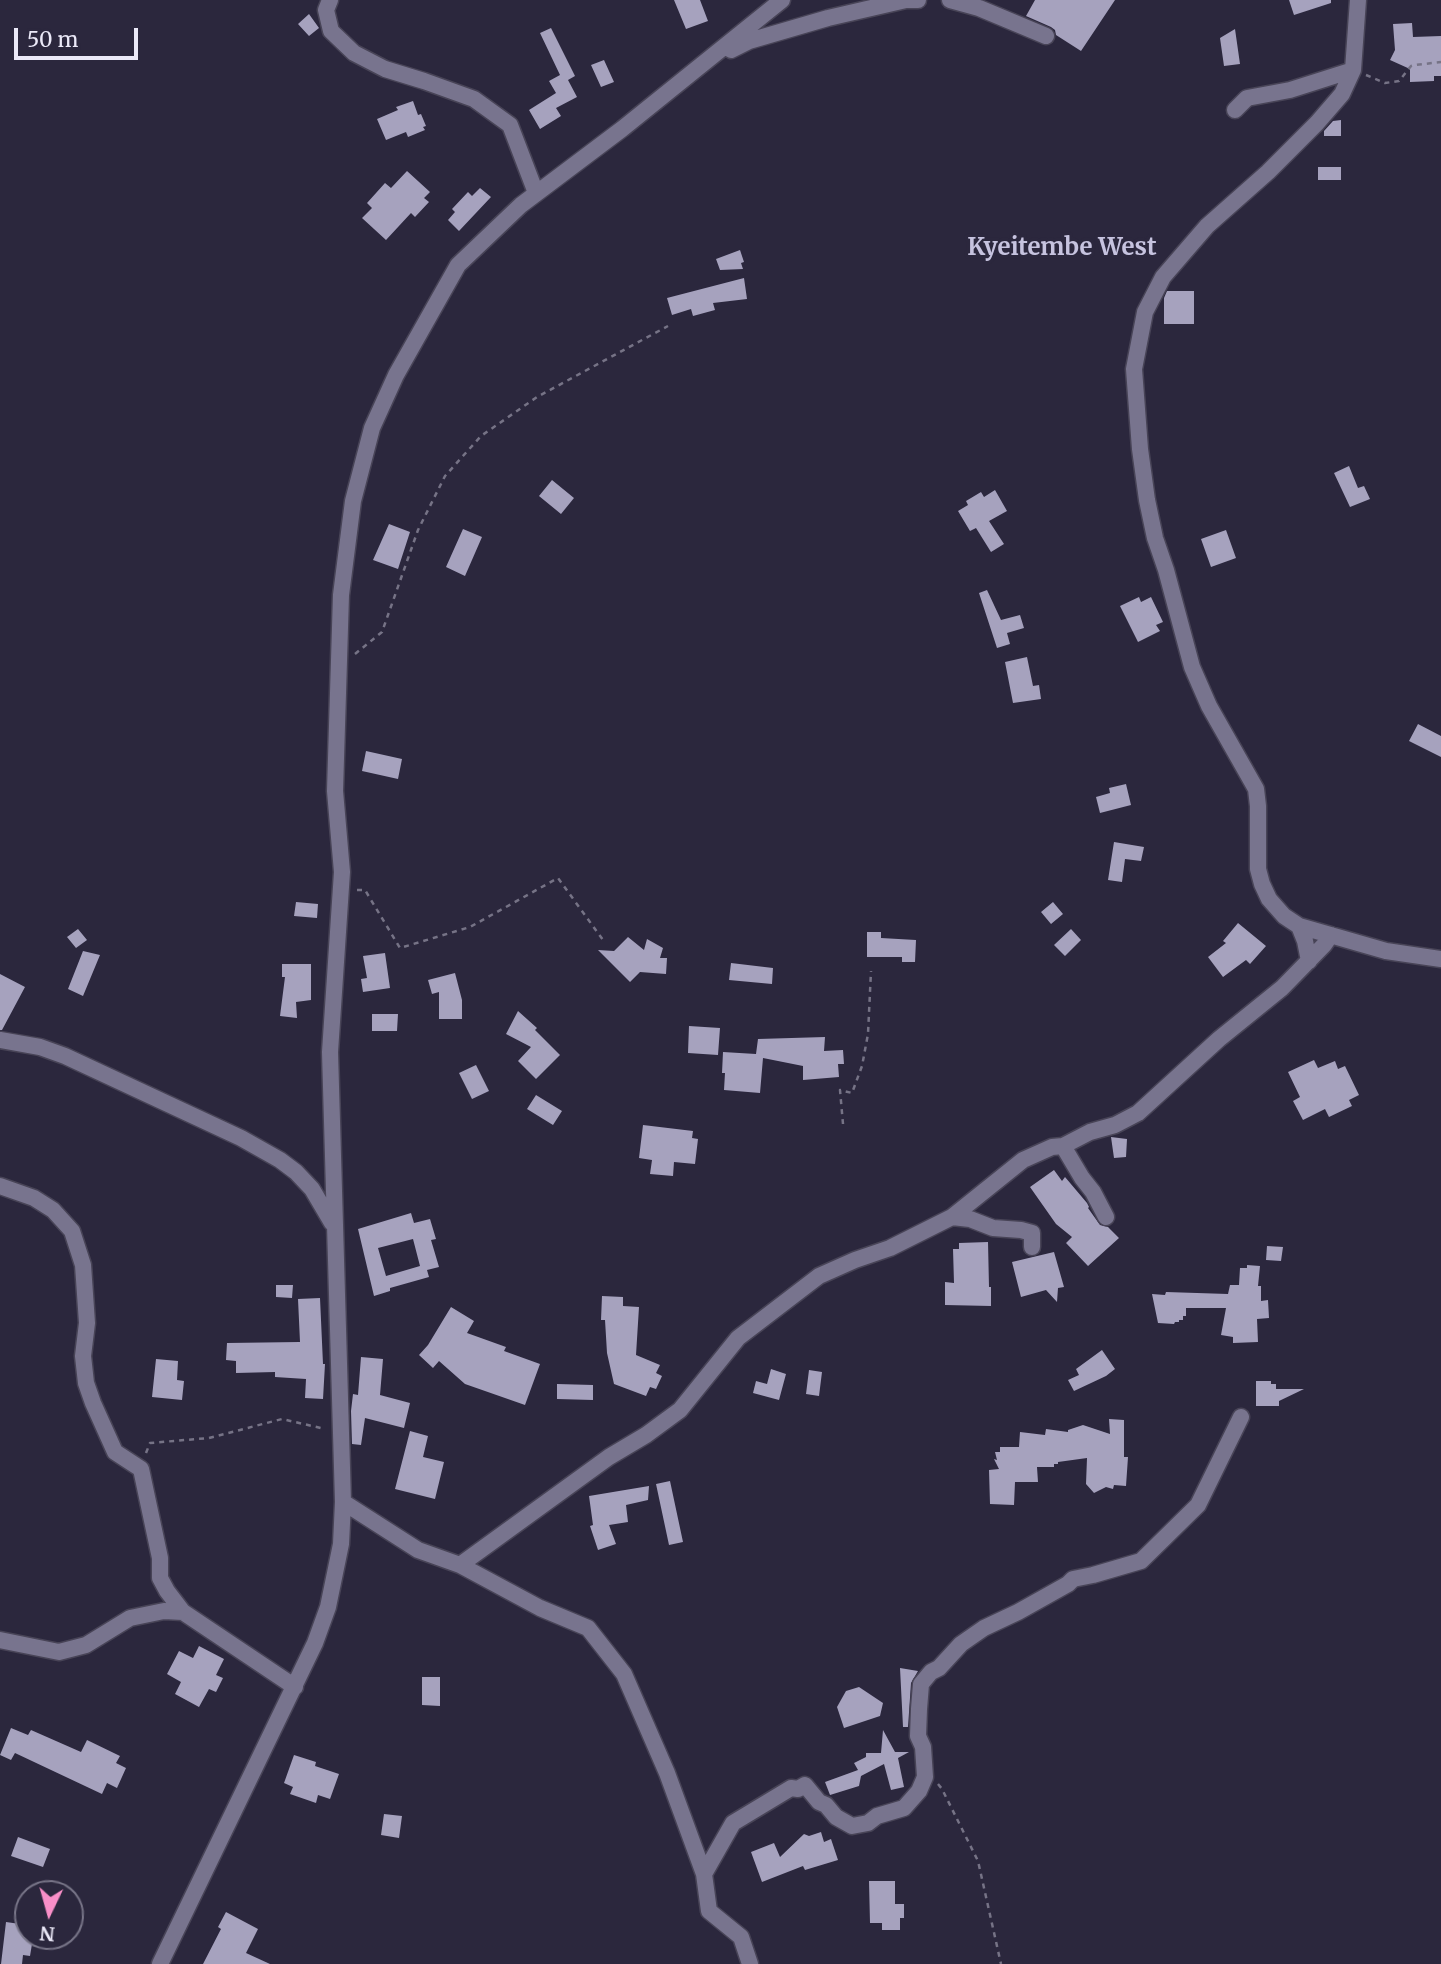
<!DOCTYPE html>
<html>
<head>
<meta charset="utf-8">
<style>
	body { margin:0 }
	#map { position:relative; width:1441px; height:1964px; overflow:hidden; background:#2b273d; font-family:Merriweather,serif }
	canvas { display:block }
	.north { position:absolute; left:14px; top:1880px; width:70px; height:70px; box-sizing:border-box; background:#2b273d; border:2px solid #787588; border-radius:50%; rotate:185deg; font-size:19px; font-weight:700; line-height:28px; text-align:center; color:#ebe9f8 }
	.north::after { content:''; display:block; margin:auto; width:24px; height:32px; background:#f98fc8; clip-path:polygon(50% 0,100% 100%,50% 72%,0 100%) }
	.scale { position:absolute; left:14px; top:28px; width:124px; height:32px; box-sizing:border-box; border:4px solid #ebe9f8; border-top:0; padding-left:9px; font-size:21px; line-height:24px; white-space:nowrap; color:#ebe9f8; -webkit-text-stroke:5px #2b273d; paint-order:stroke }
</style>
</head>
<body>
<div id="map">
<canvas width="1441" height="1964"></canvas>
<div class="north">N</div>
<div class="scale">50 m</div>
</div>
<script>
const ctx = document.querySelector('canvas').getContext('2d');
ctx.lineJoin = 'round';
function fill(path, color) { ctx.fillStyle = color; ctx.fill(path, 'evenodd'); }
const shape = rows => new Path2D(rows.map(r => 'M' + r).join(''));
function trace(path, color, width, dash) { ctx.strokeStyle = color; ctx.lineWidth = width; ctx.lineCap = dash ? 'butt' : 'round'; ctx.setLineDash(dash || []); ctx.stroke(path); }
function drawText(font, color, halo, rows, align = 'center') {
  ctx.font = font + ' Merriweather,serif'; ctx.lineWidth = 7; ctx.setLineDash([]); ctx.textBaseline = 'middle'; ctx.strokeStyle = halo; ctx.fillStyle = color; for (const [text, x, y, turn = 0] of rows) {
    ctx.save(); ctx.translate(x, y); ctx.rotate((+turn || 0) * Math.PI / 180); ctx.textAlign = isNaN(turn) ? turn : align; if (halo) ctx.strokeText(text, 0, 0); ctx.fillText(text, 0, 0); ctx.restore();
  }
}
const building = shape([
	[674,0,700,0,708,21,686,29],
	[1035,0,1115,0,1081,51,1056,35,1055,30,1051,27,1026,16],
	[1289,0,1331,0,1331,3,1294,15],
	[309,14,319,28,309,36,298,24],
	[1412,23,1413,37,1441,36,1441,76,1434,76,1434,81,1410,82,1410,69,1390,60,1395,50,1393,24],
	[551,28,575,76,568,80,577,97,556,108,561,116,540,129,529,110,556,93,549,81,560,75,540,33],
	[1235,29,1240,64,1224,66,1220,38],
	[604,60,614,82,601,87,591,65],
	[413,101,418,115,421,114,426,126,423,127,425,130,408,137,406,132,386,140,377,119,398,110,396,107],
	[1341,120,1341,136,1324,136,1324,131,1333,121],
	[1318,167,1341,167,1341,180,1318,180],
	[407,171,430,192,424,198,429,202,415,217,411,213,386,240,362,218,372,208,367,203,385,183,391,188],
	[480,188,491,197,459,231,448,220,455,212,452,209,468,192,472,196],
	[740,250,744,262,741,263,743,269,720,270,716,259],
	[744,278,747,299,713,303,715,310,693,316,691,309,672,315,667,298],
	[1167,291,1194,291,1194,324,1164,324,1164,298],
	[1349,466,1358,488,1364,486,1370,499,1350,507,1334,473],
	[552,480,574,498,561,514,539,496],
	[995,490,1007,511,989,521,1004,544,991,552,976,528,970,531,958,511,968,505,966,501,981,492,984,497],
	[389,524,410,532,398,569,373,560],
	[463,529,482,537,465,576,446,567],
	[1226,530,1236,558,1211,567,1201,539],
	[987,590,1001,620,1020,615,1024,628,1007,633,1010,644,997,648,979,593],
	[1139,597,1141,602,1151,597,1163,622,1156,625,1160,631,1138,642,1120,606],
	[1027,657,1033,686,1039,685,1041,699,1013,703,1005,662],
	[1418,724,1441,736,1441,757,1409,741],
	[366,751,402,759,398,779,362,771],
	[1126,784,1131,805,1100,813,1096,797,1110,793,1109,788],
	[1114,842,1144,847,1141,861,1125,859,1122,882,1108,880],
	[296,902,318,904,317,918,294,916],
	[1053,902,1063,914,1051,924,1041,912],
	[1238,923,1266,946,1250,964,1246,960,1223,977,1208,957,1226,943,1223,941],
	[78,929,87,940,76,948,67,937],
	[1071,929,1081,940,1065,956,1054,945],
	[867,932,881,932,881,938,916,940,915,962,902,962,902,957,867,957],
	[628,937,644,950,647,939,663,948,660,958,667,958,666,974,640,972,630,982,598,950,614,951],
	[83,951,100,955,83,996,68,989],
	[385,953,390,988,363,992,361,979,367,978,363,956],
	[731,963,773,968,772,984,729,980],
	[282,964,311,964,311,1000,296,1002,297,1018,280,1016,285,977,282,977],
	[455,973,462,1000,462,1019,439,1019,439,992,432,994,428,980],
	[0,974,25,987,2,1030,0,1030],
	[518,1011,537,1028,535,1030,560,1055,536,1079,518,1061,531,1047,506,1034],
	[372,1014,398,1014,397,1031,372,1031],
	[689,1026,720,1028,718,1055,688,1053],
	[825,1037,824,1051,843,1050,844,1064,838,1064,839,1077,803,1080,803,1066,763,1058,760,1093,724,1090,725,1073,722,1073,723,1052,756,1054,758,1039],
	[1314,1060,1318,1068,1335,1061,1338,1069,1345,1066,1359,1095,1349,1100,1352,1106,1329,1117,1325,1109,1303,1120,1293,1101,1300,1097,1288,1072],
	[476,1065,489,1091,472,1099,459,1073],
	[536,1095,562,1111,553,1125,527,1109],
	[643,1125,693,1131,692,1138,698,1139,695,1164,674,1162,673,1176,650,1174,652,1160,639,1158],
	[1111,1137,1127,1139,1126,1157,1114,1158],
	[1054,1170,1062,1181,1065,1177,1087,1203,1089,1207,1088,1208,1100,1225,1108,1227,1119,1238,1088,1266,1066,1243,1072,1237,1056,1224,1030,1187],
	[411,1213,414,1223,430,1219,436,1239,431,1240,439,1267,427,1270,429,1277,390,1288,390,1291,374,1296,358,1229],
	[413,1239,420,1266,386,1276,378,1248],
	[988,1242,989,1287,991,1287,991,1306,945,1305,945,1282,954,1283,953,1249,959,1249,959,1243],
	[1267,1246,1283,1247,1281,1261,1266,1260],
	[1054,1252,1064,1287,1058,1288,1057,1302,1046,1290,1021,1297,1012,1262],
	[1247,1265,1260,1266,1258,1286,1261,1286,1261,1301,1268,1300,1269,1318,1257,1319,1258,1342,1233,1343,1233,1337,1221,1335,1226,1308,1186,1308,1186,1316,1183,1316,1183,1320,1179,1320,1179,1322,1175,1322,1174,1324,1158,1323,1152,1294,1165,1295,1166,1292,1228,1294,1230,1285,1239,1285,1240,1268,1247,1268],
	[276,1285,293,1285,292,1298,276,1297],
	[602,1296,623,1297,623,1306,639,1307,636,1355,660,1365,656,1373,662,1376,656,1389,650,1387,646,1396,614,1384,607,1353,605,1320,601,1320],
	[320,1298,323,1364,325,1364,323,1399,305,1398,306,1379,275,1377,275,1372,236,1373,236,1361,226,1360,227,1343,300,1342,298,1299],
	[451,1307,474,1321,467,1333,506,1347,504,1351,540,1364,525,1405,465,1384,439,1361,433,1368,419,1355,428,1345],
	[1102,1350,1115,1369,1106,1376,1074,1391,1068,1380,1079,1375,1076,1369],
	[361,1357,383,1359,380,1395,410,1403,404,1428,365,1418,361,1445,352,1444,351,1411,353,1394,358,1395],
	[156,1359,178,1361,177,1380,184,1381,182,1400,152,1397],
	[771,1369,786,1374,779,1400,753,1393,756,1381,767,1384],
	[809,1370,822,1372,819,1396,806,1394],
	[1256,1381,1271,1381,1271,1384,1276,1384,1276,1389,1304,1389,1279,1401,1279,1406,1256,1406],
	[557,1384,593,1385,593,1400,557,1399],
	[1109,1419,1124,1420,1124,1457,1128,1457,1126,1486,1114,1485,1113,1489,1106,1487,1094,1493,1086,1484,1087,1458,1058,1462,1058,1464,1054,1464,1054,1467,1037,1467,1038,1482,1015,1482,1014,1505,990,1504,989,1470,999,1469,994,1459,997,1460,995,1452,1000,1452,1000,1447,1019,1447,1020,1432,1045,1435,1046,1429,1068,1432,1068,1430,1083,1425,1110,1434],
	[410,1431,428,1436,423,1457,444,1462,435,1499,395,1489],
	[670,1481,683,1542,669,1545,656,1484],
	[649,1486,648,1500,626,1505,628,1522,609,1525,616,1544,598,1550,590,1526,593,1525,589,1496],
	[199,1646,224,1659,216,1675,223,1678,216,1692,209,1689,199,1707,175,1694,181,1682,167,1674,179,1651,193,1658],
	[900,1668,918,1671,911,1683,908,1727,903,1727],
	[422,1677,440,1677,440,1706,422,1705],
	[859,1687,883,1703,880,1716,844,1728,837,1707,846,1691],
	[11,1728,28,1735,31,1730,81,1752,87,1740,120,1756,116,1763,126,1768,117,1788,107,1783,102,1794,15,1753,11,1760,0,1755],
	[883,1730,895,1752,909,1752,898,1758,904,1787,891,1790,884,1764,861,1776,859,1786,830,1795,825,1782,858,1770,854,1763,866,1757,866,1753,881,1753],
	[294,1755,316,1762,315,1766,339,1774,330,1799,318,1795,316,1803,290,1794,293,1787,284,1783],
	[384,1814,402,1816,399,1838,381,1835],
	[821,1832,824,1842,831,1839,838,1860,805,1870,803,1866,762,1882,751,1852,774,1843,780,1857,804,1834,809,1836],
	[18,1837,50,1849,43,1867,11,1856],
	[869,1881,895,1881,895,1904,904,1904,904,1918,900,1918,900,1930,882,1930,882,1923,870,1923],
	[226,1912,258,1929,246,1953,270,1964,203,1964,221,1929,218,1927],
	[6,1922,27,1925,25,1937,33,1938,30,1956,23,1955,22,1964,1,1964]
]);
const path = shape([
	[1366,75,1385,83,1399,81,1411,66,1415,65,1441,62],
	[355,654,382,632,418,530,445,476,481,436,537,397,668,326],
	[357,890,365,890,400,948,470,927,558,878,603,940],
	[843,1124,840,1090,852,1093,862,1066,868,1034,871,971],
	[146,1453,150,1443,209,1438,282,1419,325,1429],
	[938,1784,942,1789,978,1861,1001,1964]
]);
const minor = shape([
	[330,0,326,10,331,31,354,53,385,69,424,81,474,99,510,125,536,193],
	[950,0,979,8,1046,36],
	[1358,0,1353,70,1342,94,1317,123,1268,172,1207,226,1163,277,1145,312,1134,369,1140,449,1147,500,1155,538,1166,570,1192,667,1209,706,1256,789,1258,806,1258,869,1262,884,1269,899,1284,916,1299,926,1386,951,1441,959],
	[731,50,749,41,828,18,906,0,918,0],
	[1235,110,1247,98,1290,90,1353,70],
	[1299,926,1305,941,1309,961],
	[0,1040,40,1047,65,1056,241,1138,280,1160,296,1172,312,1189,332,1223],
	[1063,1146,1082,1178,1093,1192,1106,1217],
	[0,1186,34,1198,53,1210,72,1231,83,1265,87,1323,83,1356,86,1383,93,1403,115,1452,141,1469,160,1558,160,1578,167,1591,183,1612],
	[952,1217,970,1219,993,1228,1021,1230,1032,1233,1032,1247],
	[343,1502,418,1550,460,1565,540,1608,588,1628,624,1674,667,1773,704,1874,709,1911,741,1937,750,1964],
	[460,1565,609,1457,646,1435,680,1410,738,1338,819,1276,855,1260,890,1248,952,1217,1023,1160,1052,1147,1063,1146,1090,1132,1115,1125,1138,1113,1219,1039,1282,988,1324,945,1331,935],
	[0,1640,59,1652,86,1645,130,1618,164,1611,183,1612,295,1687],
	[704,1874,733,1823,791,1788,798,1789,805,1785,819,1802,826,1805,836,1817,852,1826,868,1823,877,1816,904,1808,919,1791,925,1777,923,1747,918,1736,919,1709,921,1684,931,1672,939,1668,961,1644,984,1628,1018,1612,1068,1584,1073,1579,1093,1575,1141,1561,1198,1505,1241,1417],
	[160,1964,315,1643,328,1607,341,1544,343,1502,330,1052,342,872,335,791,341,595,353,501,372,428,396,375,458,265,521,205,622,129,782,0]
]);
const quarterNames = [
	["Kyeitembe West",1062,248]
];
fill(building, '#a6a2be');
trace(minor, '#484457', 19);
trace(path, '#767386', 2.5, [5, 5]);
trace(minor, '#78748e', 16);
drawText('bold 24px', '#c6c3df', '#2b273d', quarterNames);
</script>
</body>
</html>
